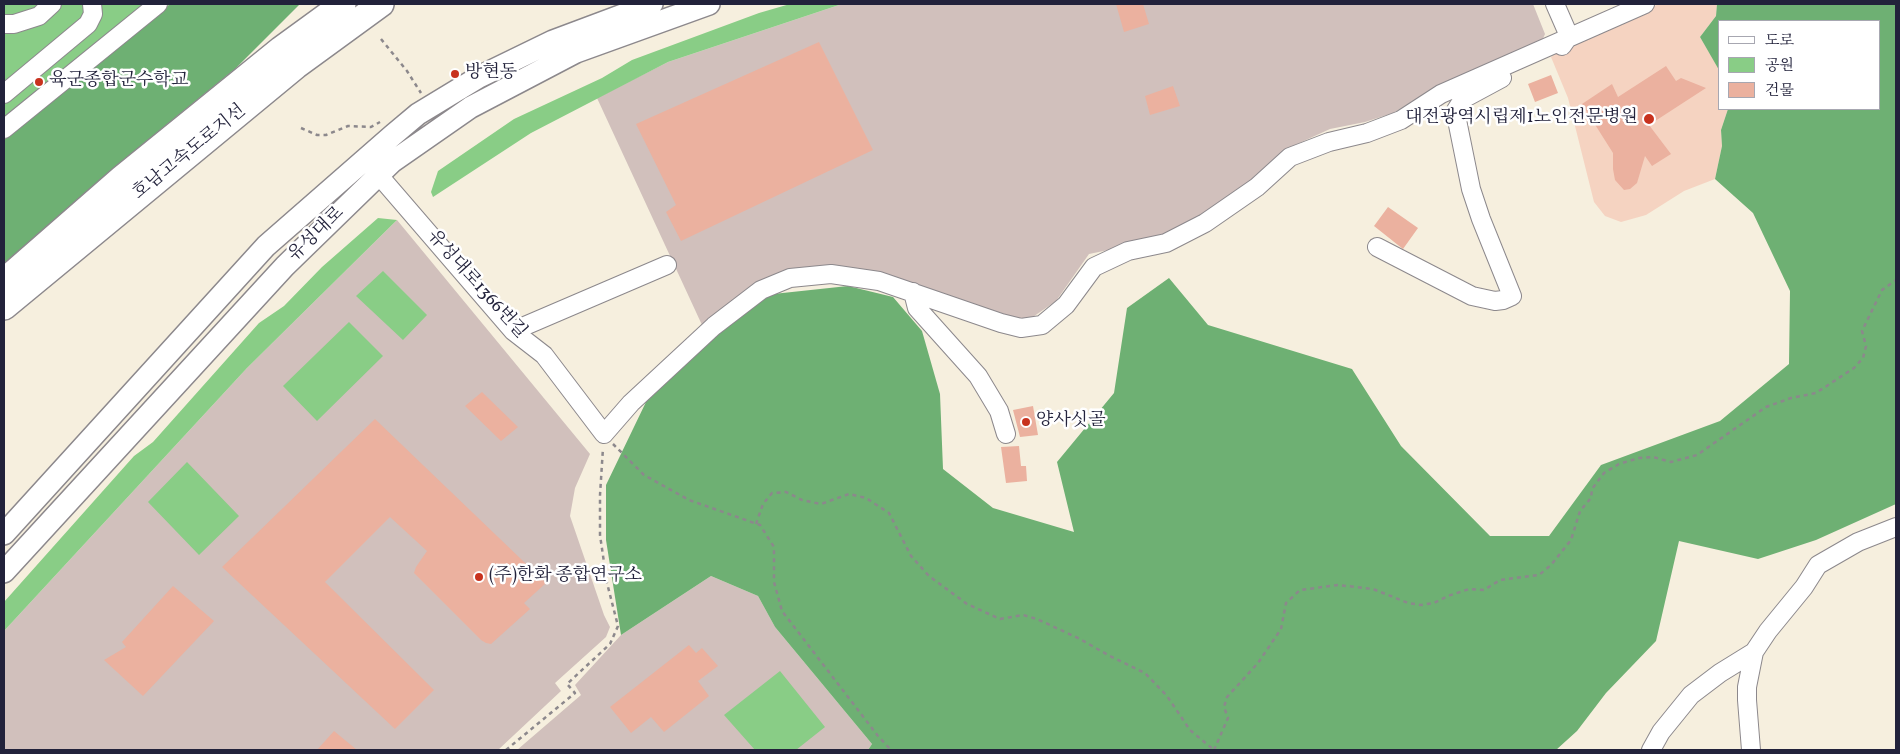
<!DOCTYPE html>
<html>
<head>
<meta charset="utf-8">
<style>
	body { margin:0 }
	#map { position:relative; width:1900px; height:754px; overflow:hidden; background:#f6efde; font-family:Vollkorn,"Noto Serif KR",serif }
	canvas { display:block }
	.frame { position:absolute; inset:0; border:5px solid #22223b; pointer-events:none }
	.legend { position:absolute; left:1718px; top:20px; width:162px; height:90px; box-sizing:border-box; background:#fff; border:1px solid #a7a7b1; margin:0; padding:6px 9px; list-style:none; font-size:15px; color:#22223b }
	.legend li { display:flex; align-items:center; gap:10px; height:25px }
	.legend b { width:25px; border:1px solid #a7a7b1 }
</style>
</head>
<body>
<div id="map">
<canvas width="1900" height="754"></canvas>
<div class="frame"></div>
<ul class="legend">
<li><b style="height:6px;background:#fff"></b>도로</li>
<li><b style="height:14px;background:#89cd86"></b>공원</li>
<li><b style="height:14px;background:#ebb19f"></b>건물</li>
</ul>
</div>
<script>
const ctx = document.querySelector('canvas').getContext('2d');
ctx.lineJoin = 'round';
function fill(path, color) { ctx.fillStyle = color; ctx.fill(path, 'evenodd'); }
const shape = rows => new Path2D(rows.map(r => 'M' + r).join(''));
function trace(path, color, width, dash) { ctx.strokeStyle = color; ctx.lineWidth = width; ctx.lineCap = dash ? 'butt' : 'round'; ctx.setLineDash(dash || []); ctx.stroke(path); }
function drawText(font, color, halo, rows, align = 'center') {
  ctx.font = font + ' Vollkorn,"Noto Serif KR",serif'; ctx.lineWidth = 5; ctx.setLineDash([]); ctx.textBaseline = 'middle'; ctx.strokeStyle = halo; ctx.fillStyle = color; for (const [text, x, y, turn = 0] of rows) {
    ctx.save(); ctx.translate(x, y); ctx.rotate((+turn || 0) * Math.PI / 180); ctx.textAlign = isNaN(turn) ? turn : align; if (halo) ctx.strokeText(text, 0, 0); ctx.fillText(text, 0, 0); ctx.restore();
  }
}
const built = shape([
	[1659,4,1717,4,1716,16,1700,37,1719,69,1719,109,1728,109,1721,130,1722,146,1715,179,1684,191,1646,215,1621,222,1605,216,1594,202,1568,98,1551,57,1585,35]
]);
const industrial = shape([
	[842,4,1533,4,1545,34,1542,41,1430,91,1393,113,1365,122,1330,129,1295,145,1231,199,1157,240,1089,254,1056,301,1027,321,921,288,839,269,738,297,702,325,597,98,668,62],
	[397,220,590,454,575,488,570,516,604,615,610,627,606,637,555,683,561,691,498,750,4,750,4,631,247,368],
	[711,576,758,596,775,627,872,744,868,750,517,750,581,695,575,685,621,635]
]);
const green = shape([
	[4,4,44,4,39,10,4,18],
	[60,4,84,4,86,7,84,20,4,89,4,30],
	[99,4,143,4,4,121,4,98],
	[790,4,842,4,668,62,531,133,433,197,431,192,438,171,514,119,602,78,632,60,759,13],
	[378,218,397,220,247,368,4,631,4,602,134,456,153,442,259,323,284,306,322,267],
	[383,271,427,315,403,340,356,296],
	[349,322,383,356,317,421,283,386],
	[187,462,239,516,199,555,148,502],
	[780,671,825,727,796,750,755,750,724,715]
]);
const forest = shape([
	[170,4,300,4,235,69,160,130,4,265,4,140],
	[1717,4,1896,4,1896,504,1816,540,1758,559,1679,541,1656,641,1606,693,1577,731,1556,750,868,750,872,744,775,627,758,596,711,576,621,635,606,540,606,485,646,402,699,348,764,295,848,286,893,297,922,331,940,394,943,469,993,508,1074,532,1057,462,1114,393,1127,308,1169,278,1208,325,1352,369,1401,446,1490,536,1549,536,1601,465,1720,421,1789,364,1790,291,1753,213,1715,179,1722,146,1721,130,1728,109,1879,109,1879,21,1719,21,1719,70,1700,37,1716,16]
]);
const building = shape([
	[1116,4,1143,4,1149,24,1124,32],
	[819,42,873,150,681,241,666,212,676,205,636,124],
	[1666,66,1676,81,1681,78,1706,88,1649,125,1671,154,1652,166,1645,156,1637,183,1630,189,1624,190,1615,180,1613,169,1613,153,1582,104,1612,84,1618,97],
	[1551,75,1558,93,1535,102,1528,84],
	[1173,86,1180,106,1150,115,1145,96],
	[1388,207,1418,228,1403,249,1374,226],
	[482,392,518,427,501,441,465,406],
	[1033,406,1038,435,1020,437,1013,410],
	[375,419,546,583,524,603,530,609,491,644,486,643,481,640,414,573,416,567,427,551,390,517,325,582,434,690,395,729,222,567],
	[1019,446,1021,466,1026,466,1027,481,1006,483,1001,447],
	[173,586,214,621,143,696,104,660,126,647,122,642],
	[689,645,696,653,702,648,718,666,698,681,709,696,664,732,651,717,631,733,610,707],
	[334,731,357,750,317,750]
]);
const path = shape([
	[381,39,407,71,421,93],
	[301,128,317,135,326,135,348,126,371,127,380,122],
	[613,444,644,475,689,500,760,525,774,547,774,582,782,611,878,736,891,750],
	[756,524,763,504,772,493,786,492,802,500,821,504,849,494,866,498,889,513,911,556,929,576,967,604,1000,619,1023,615,1037,619,1080,639,1108,655,1145,673,1167,696,1190,730,1214,750],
	[506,750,575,693,567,684,610,644,618,626,607,583,600,535,600,495,603,448],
	[1214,750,1228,718,1224,707,1227,697,1258,663,1281,629,1286,603,1300,590,1338,585,1373,589,1408,603,1421,605,1434,603,1448,596,1469,589,1484,590,1500,580,1539,575,1551,565,1571,540,1580,511,1591,498,1592,489,1604,473,1619,464,1639,458,1653,457,1671,462,1697,455,1766,407,1791,398,1816,393,1854,368,1863,358,1866,346,1862,331,1882,290,1896,280]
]);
const minor = shape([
	[1555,4,1569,36,1562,46],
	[4,24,14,24,39,16,52,4],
	[4,94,88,24,93,14,92,4],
	[4,129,158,4],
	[370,165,513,331,544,355,604,434,631,403,714,326,761,290,790,278,831,274,879,281,1001,323,1021,328,1042,325,1066,305,1094,267,1128,251,1166,243,1205,223,1257,187,1290,157,1329,142,1367,133,1401,120,1441,94,1645,4],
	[1377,247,1472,296,1495,301,1503,300,1512,296,1481,219,1471,189,1457,120,1456,110,1463,99,1502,78],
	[913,292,917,308,978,376,999,411,1006,434],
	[513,331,667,265],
	[1651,750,1661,732,1691,695,1720,673,1754,652,1768,631,1804,587,1818,565,1858,542,1896,527],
	[1751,750,1747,700,1747,687,1754,652]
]);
const major = shape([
	[4,534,266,246,393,135,418,114,479,77,553,41,652,4],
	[4,572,285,266,392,162,471,107,576,52,709,4]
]);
const highway = shape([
	[4,281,122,178,281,49,343,4],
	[4,307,296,66,381,4]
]);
const markers = [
	[455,74,5,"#c8321e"],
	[39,82,5,"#c8321e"],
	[1649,119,6,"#c8321e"],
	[1026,422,5,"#c8321e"],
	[479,577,5,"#c8321e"]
];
const poiNames = [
	["방현동",465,74],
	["육군종합군수학교",49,82],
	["대전광역시립제1노인전문병원",1638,119,"right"],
	["양사싯골",1036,422],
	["(주)한화 종합연구소",489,577]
];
const streetNames = [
	["호남고속도로지선",190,153,-39],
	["유성대로",317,235,-44],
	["유성대로1366번길",476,285,48]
];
fill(built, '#f5d3c1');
fill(industrial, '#d1c0bc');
fill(green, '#89cd86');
fill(forest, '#6eb073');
fill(building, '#ebb19f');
trace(minor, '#8c888c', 20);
trace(major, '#8c888c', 24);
trace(highway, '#8c888c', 28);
trace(path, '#8c888c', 2.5, [4, 4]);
trace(minor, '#fff', 18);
trace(major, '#fff', 21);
trace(highway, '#fff', 25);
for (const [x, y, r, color] of markers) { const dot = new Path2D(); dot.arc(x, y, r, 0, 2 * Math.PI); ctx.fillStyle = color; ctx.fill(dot); trace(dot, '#fff', 2); }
drawText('18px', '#22223b', '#fff', poiNames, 'left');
drawText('18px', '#22223b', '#fff', streetNames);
</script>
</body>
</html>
